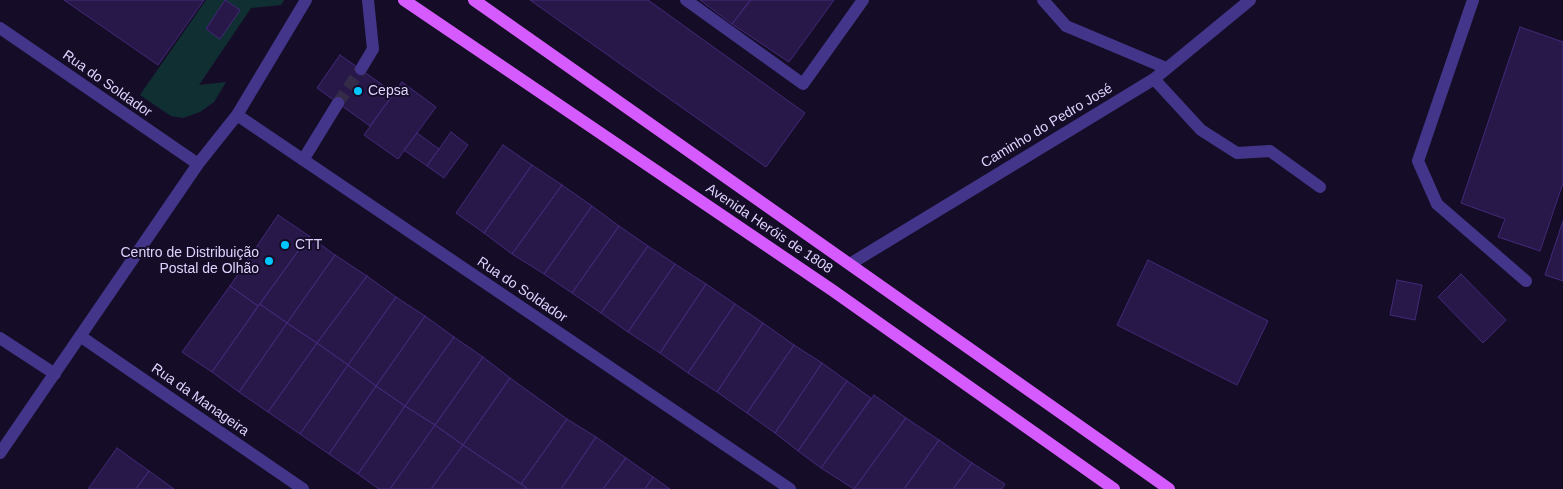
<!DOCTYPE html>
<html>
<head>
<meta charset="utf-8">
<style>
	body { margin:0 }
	canvas { display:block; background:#150d27 }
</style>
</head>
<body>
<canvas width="1563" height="489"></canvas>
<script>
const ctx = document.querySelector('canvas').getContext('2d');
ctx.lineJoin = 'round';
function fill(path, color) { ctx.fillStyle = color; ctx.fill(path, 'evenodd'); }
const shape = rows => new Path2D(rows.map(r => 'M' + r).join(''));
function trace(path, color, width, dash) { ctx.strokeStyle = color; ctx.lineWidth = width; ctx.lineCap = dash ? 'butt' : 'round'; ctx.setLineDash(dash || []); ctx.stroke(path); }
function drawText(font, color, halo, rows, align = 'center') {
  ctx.font = font + ' Arial,sans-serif'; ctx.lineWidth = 4; ctx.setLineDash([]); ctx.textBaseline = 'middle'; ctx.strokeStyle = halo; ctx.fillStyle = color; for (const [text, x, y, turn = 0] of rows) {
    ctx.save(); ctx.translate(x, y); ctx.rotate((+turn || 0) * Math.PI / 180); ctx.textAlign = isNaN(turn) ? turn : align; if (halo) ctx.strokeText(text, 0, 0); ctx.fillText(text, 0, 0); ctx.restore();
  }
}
const green = shape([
	[206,0,284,0,281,5,251,8,199,85,226,82,214,102,200,112,183,118,171,116,140,95]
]);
const building = shape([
	[64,0,204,0,158,65,64,0],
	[225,0,240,10,220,39,206,29,225,0],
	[530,0,648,0,805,113,766,167,530,0],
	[700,0,751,0,732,24,700,0],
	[750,0,834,0,789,62,732,24,750,0],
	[1520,27,1563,42,1563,183,1540,251,1498,237,1505,219,1461,203,1520,27],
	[340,55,394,93,370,126,317,88,340,55],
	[402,82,436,107,398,159,364,135,402,82],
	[451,132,468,145,444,178,427,166,451,132],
	[417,133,439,149,427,166,404,150,417,133],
	[503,145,532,165,484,233,456,213,503,145],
	[532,165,562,185,512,254,484,233,532,165],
	[562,185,592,206,544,274,512,254,562,185],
	[592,206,619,226,572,293,544,274,592,206],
	[278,215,309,236,258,306,230,286,278,215],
	[1563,221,1563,281,1545,275,1563,221],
	[619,226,648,246,601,313,572,293,619,226],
	[309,236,335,255,287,323,260,304,309,236],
	[648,246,675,264,628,332,601,313,648,246],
	[335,255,367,276,317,343,287,323,335,255],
	[1148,260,1268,321,1237,385,1117,325,1148,260],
	[675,264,706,284,660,353,628,332,675,264],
	[1461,274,1506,320,1483,343,1438,297,1461,274],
	[367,276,396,297,348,365,317,343,367,276],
	[1397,280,1422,285,1415,320,1390,315,1397,280],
	[706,284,735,304,688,373,660,353,706,284],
	[230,286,258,306,212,372,182,352,230,286],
	[396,297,425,316,376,386,348,365,396,297],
	[260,304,287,323,239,392,212,372,260,304],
	[735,304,763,323,717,392,688,373,735,304],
	[425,316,454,337,405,406,376,386,425,316],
	[287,323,317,343,268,412,239,392,287,323],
	[763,323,794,345,747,413,717,392,763,323],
	[454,337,483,357,435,425,405,406,454,337],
	[317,343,348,365,300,434,268,412,317,343],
	[794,345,822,363,775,433,747,413,794,345],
	[483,357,510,378,463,445,435,425,483,357],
	[822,363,847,381,798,451,775,433,822,363],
	[348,365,376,386,329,454,300,434,348,365],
	[510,378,567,419,521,484,463,445,510,378],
	[847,381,871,398,821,468,798,451,847,381],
	[376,386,405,406,358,474,329,454,376,386],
	[874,395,906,418,854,489,821,468,874,395],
	[405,406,435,425,390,489,379,489,358,474,405,406],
	[906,418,939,440,904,489,854,489,906,418],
	[567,419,596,437,561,489,528,489,521,484,567,419],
	[435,425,463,445,431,489,390,489,435,425],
	[596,437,626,458,603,489,561,489,596,437],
	[939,440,972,463,953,489,904,489,939,440],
	[463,445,521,484,528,489,431,489,463,445],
	[117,448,149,471,136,489,88,489,117,448],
	[626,458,653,477,645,489,603,489,626,458],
	[972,463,1005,484,1002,489,953,489,972,463],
	[149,471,174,489,136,489,149,471],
	[653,477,670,489,645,489,653,477]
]);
const minorTunnel = shape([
	[338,103,361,69]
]);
const minor = shape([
	[686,0,803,84,863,0],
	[1043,0,1066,26,1166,68],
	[1473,0,1418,161,1437,204,1526,281],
	[0,28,198,164],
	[361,69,373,49,368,0],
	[1154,79,1201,130,1237,153,1270,151,1320,187],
	[237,115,790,489],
	[303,160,338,103],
	[850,264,1154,79,1250,0],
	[80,336,303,489],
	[0,338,55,374],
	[0,453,198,164,237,115,306,0]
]);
const major = shape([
	[404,0,832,290,1114,489],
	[474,0,1169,489]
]);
const markers = [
	[358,91,5,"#00c6ff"],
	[285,245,5,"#00c6ff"],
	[269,261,5,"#00c6ff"]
];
const streetNames = [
	["Rua do Soldador",107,84,35],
	["Caminho do Pedro José",1047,126,-31],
	["Avenida Heróis de 1808",769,229,34],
	["Rua do Soldador",522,290,34],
	["Rua da Manageira",200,400,35]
];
const poiNames = [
	["Cepsa",368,91],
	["CTT",295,245],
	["Centro de Distribuição",259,253,"right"],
	["Postal de Olhão",259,269,"right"]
];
fill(green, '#102f32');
fill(building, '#28184a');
trace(building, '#422878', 1);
trace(minorTunnel, '#332b47', 12, [12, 6]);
trace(minor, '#43358a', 12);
trace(major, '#d65bff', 12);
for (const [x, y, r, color] of markers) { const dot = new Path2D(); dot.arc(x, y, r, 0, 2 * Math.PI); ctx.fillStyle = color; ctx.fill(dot); trace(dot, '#150d27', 2); }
drawText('14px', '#ded4ff', '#150d27', streetNames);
drawText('14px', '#ded4ff', '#150d27', poiNames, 'left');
</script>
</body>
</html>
